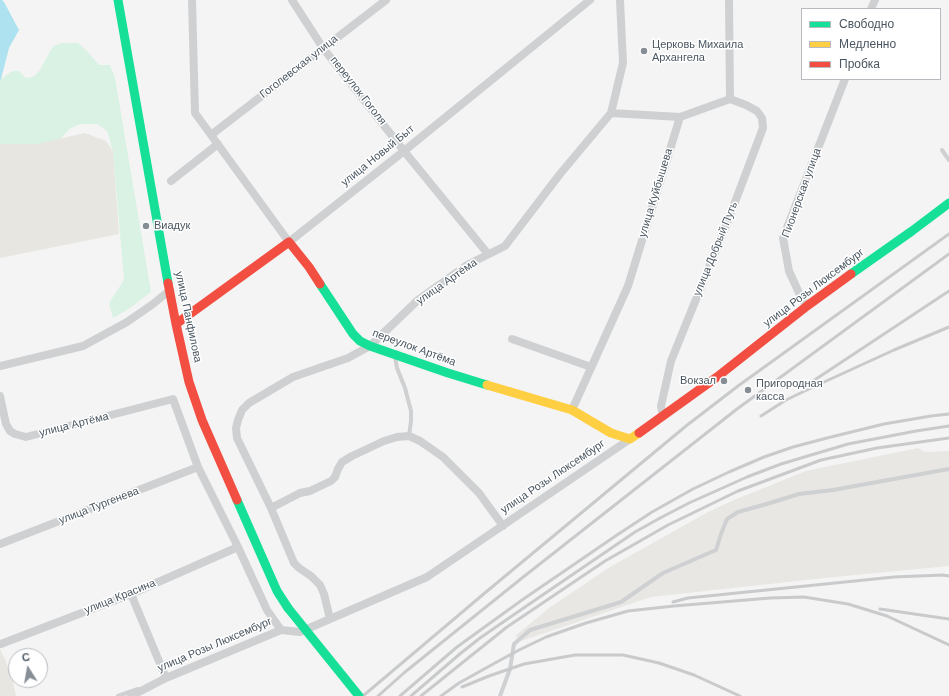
<!DOCTYPE html>
<html>
<head>
<meta charset="utf-8">
<style>
	body { margin:0 }
	#map { position:relative; width:949px; height:696px; overflow:hidden; background:#f4f4f4; font-family:"DM Sans",sans-serif }
	canvas { display:block }
	.legend { position:absolute; left:801px; top:8px; width:140px; height:72px; box-sizing:border-box; background:#fff; border:1px solid #b7bbc0; margin:0; padding:5px 7px; list-style:none; font-size:12px; color:#4a5661 }
	.legend li { display:flex; align-items:center; gap:8px; height:20px }
	.legend b { width:20px; border:1px solid #b7bbc0 }
	.north { position:absolute; left:8px; top:648px; width:40px; height:40px; box-sizing:border-box; background:#fff; border:1px solid #b7bbc0; border-radius:50%; rotate:349deg; font-size:11px; font-weight:700; line-height:16px; text-align:center; color:#4a5661 }
	.north::after { content:''; display:block; margin:auto; width:14px; height:18px; background:#868d94; clip-path:polygon(50% 0,100% 100%,50% 72%,0 100%) }
</style>
</head>
<body>
<div id="map">
<canvas width="949" height="696"></canvas>
<ul class="legend">
<li><b style="height:5px;background:#16e098"></b>Свободно</li>
<li><b style="height:5px;background:#ffcf43"></b>Медленно</li>
<li><b style="height:5px;background:#f24e42"></b>Пробка</li>
</ul>
<div class="north">С</div>
</div>
<script>
const ctx = document.querySelector('canvas').getContext('2d');
ctx.lineJoin = 'round';
function fill(path, color) { ctx.fillStyle = color; ctx.fill(path, 'evenodd'); }
const shape = rows => new Path2D(rows.map(r => 'M' + r).join(''));
function trace(path, color, width, dash) { ctx.strokeStyle = color; ctx.lineWidth = width; ctx.lineCap = dash ? 'butt' : 'round'; ctx.setLineDash(dash || []); ctx.stroke(path); }
function drawText(font, color, halo, rows, align = 'center') {
  ctx.font = font + ' "DM Sans",sans-serif'; ctx.lineWidth = 3; ctx.setLineDash([]); ctx.textBaseline = 'middle'; ctx.strokeStyle = halo; ctx.fillStyle = color; for (const [text, x, y, turn = 0] of rows) {
    ctx.save(); ctx.translate(x, y); ctx.rotate((+turn || 0) * Math.PI / 180); ctx.textAlign = isNaN(turn) ? turn : align; if (halo) ctx.strokeText(text, 0, 0); ctx.fillText(text, 0, 0); ctx.restore();
  }
}
const commercial = shape([
	[918,448,925,452,949,451,949,566,815,579,651,597,521,641,515,636,549,608,610,567,708,512,734,500,806,471]
]);
const green = shape([
	[62,43,78,43,88,52,99,65,110,65,115,78,151,292,130,308,113,318,109,303,124,280,113,151,107,131,97,124,80,124,69,129,57,143,48,146,0,144,0,81,1,79,12,71,19,71,26,78,33,77,40,70,53,46]
]);
const sand = shape([
	[85,133,106,141,113,151,119,234,0,258,0,144,37,144],
	[0,649,6,662,13,682,16,696,0,696]
]);
const water = shape([
	[0,0,2,0,4,2,19,30,9,48,1,79,0,81]
]);
const lane = shape([
	[942,150,949,160],
	[395,357,397,368,405,388,411,411,411,421,409,436],
	[118,696,138,689],
	[500,696,510,669,514,644,530,630,621,602,663,573,716,550,721,534,727,519,738,512,770,503,799,494,833,490,949,469]
]);
const street = shape([
	[192,0,195,113,289,242,404,151,590,0],
	[292,0,323,48,404,151,488,254],
	[871,9,875,0],
	[611,113,623,63,620,0],
	[211,135,386,0],
	[171,181,218,144],
	[807,306,800,295,789,271,783,238,845,79],
	[512,339,591,367],
	[0,366,83,346,127,322,153,304,170,290],
	[0,396,6,424,10,431,15,434,26,437,173,399,198,467,238,547,267,610,281,630],
	[572,410,628,286,680,117,730,99,729,0],
	[663,416,661,406,671,361,729,218,763,128,762,118,757,111,746,105,730,99],
	[271,508,300,493,310,491,331,481,335,477,338,469,342,462,352,456,384,441,397,437,409,436,420,441,443,457,479,493,503,526],
	[0,544,198,467],
	[131,594,166,678],
	[330,619,324,594,320,585,311,576,299,568,294,563,271,508,237,438,236,428,238,420,242,410,249,403,293,377,348,358,370,346,418,300,467,265,505,246,560,174,611,113,680,117],
	[1,644,131,594,238,547],
	[131,696,166,678,281,630,300,632,427,577,630,439]
]);
const fast = shape([
	[118,0,168,283],
	[851,274,912,231,949,203],
	[320,284,353,334,360,341,370,346,448,373,487,385],
	[237,500,277,591,288,608]
]);
const slow = shape([
	[487,385,572,410,611,433,630,439,639,433]
]);
const jam = shape([
	[168,283,176,324,189,382,202,420,237,500],
	[176,324,289,242,309,267,320,284],
	[639,433,717,377,807,306,851,274]
]);
const rail = shape([
	[810,383,949,291],
	[761,416,786,400,811,388,894,350,949,327],
	[673,602,688,598,894,577,943,575,949,576],
	[880,609,949,619],
	[462,687,489,676,524,664,575,655,623,655,659,663,694,675,740,696],
	[363,696,486,592,686,426,738,386,949,234],
	[378,696,405,672,522,578,737,409,949,254],
	[400,696,457,647,522,600,617,535,652,512,693,489,729,472,764,457,793,447,827,438,884,424,931,416,949,414],
	[411,696,461,653,480,638,525,607,635,532,662,517,689,503,747,477,781,464,848,444,916,431,949,426],
	[421,696,462,663,507,627,605,561,668,525,738,491,821,460,877,448,949,438],
	[441,696,459,683,495,663,519,650,546,637,586,623,628,611,674,606,770,598,804,597,848,604,887,616,949,645]
]);
const fastBridge = shape([
	[288,608,359,696]
]);
const markers = [
	[644,51,4,"#868d94"],
	[146,226,4,"#868d94"],
	[724,381,4,"#868d94"],
	[748,390,4,"#868d94"]
];
const poiNames = [
	["Церковь Михаила",652,45],
	["Архангела",652,58],
	["Виадук",154,226],
	["Вокзал",716,381,"right"],
	["Пригородная",756,384],
	["касса",756,397]
];
const streetNames = [
	["Гоголевская улица",299,67,-38],
	["переулок Гоголя",358,91,52],
	["улица Новый Быт",378,156,-39],
	["улица Куйбышева",656,193,-73],
	["Пионерская улица",802,193,-70],
	["улица Добрый Путь",716,249,-68],
	["улица Артёма",447,282,-35],
	["улица Розы Люксембург",814,288,-37],
	["улица Панфилова",188,317,78],
	["переулок Артёма",414,348,20],
	["улица Артёма",74,425,-14],
	["улица Розы Люксембург",553,477,-34],
	["улица Тургенева",99,506,-21],
	["улица Красина",120,597,-22],
	["улица Розы Люксембург",215,645,-23]
];
fill(commercial, '#e8e7e3');
fill(green, '#d9f2e3');
fill(sand, '#e7e6e1');
fill(water, '#aee2f0');
trace(lane, '#ced0d2', 4);
trace(street, '#ced0d2', 8);
trace(fast, '#16e098', 9);
trace(slow, '#ffcf43', 9);
trace(jam, '#f24e42', 9);
trace(rail, '#c9cacc', 3);
trace(fastBridge, '#16e098', 9);
for (const [x, y, r, color] of markers) { const dot = new Path2D(); dot.arc(x, y, r, 0, 2 * Math.PI); ctx.fillStyle = color; ctx.fill(dot); trace(dot, '#fff', 1.5); }
drawText('11px', '#4a5661', '#fff', poiNames, 'left');
drawText('11px', '#4a5661', '#fff', streetNames);
</script>
</body>
</html>
